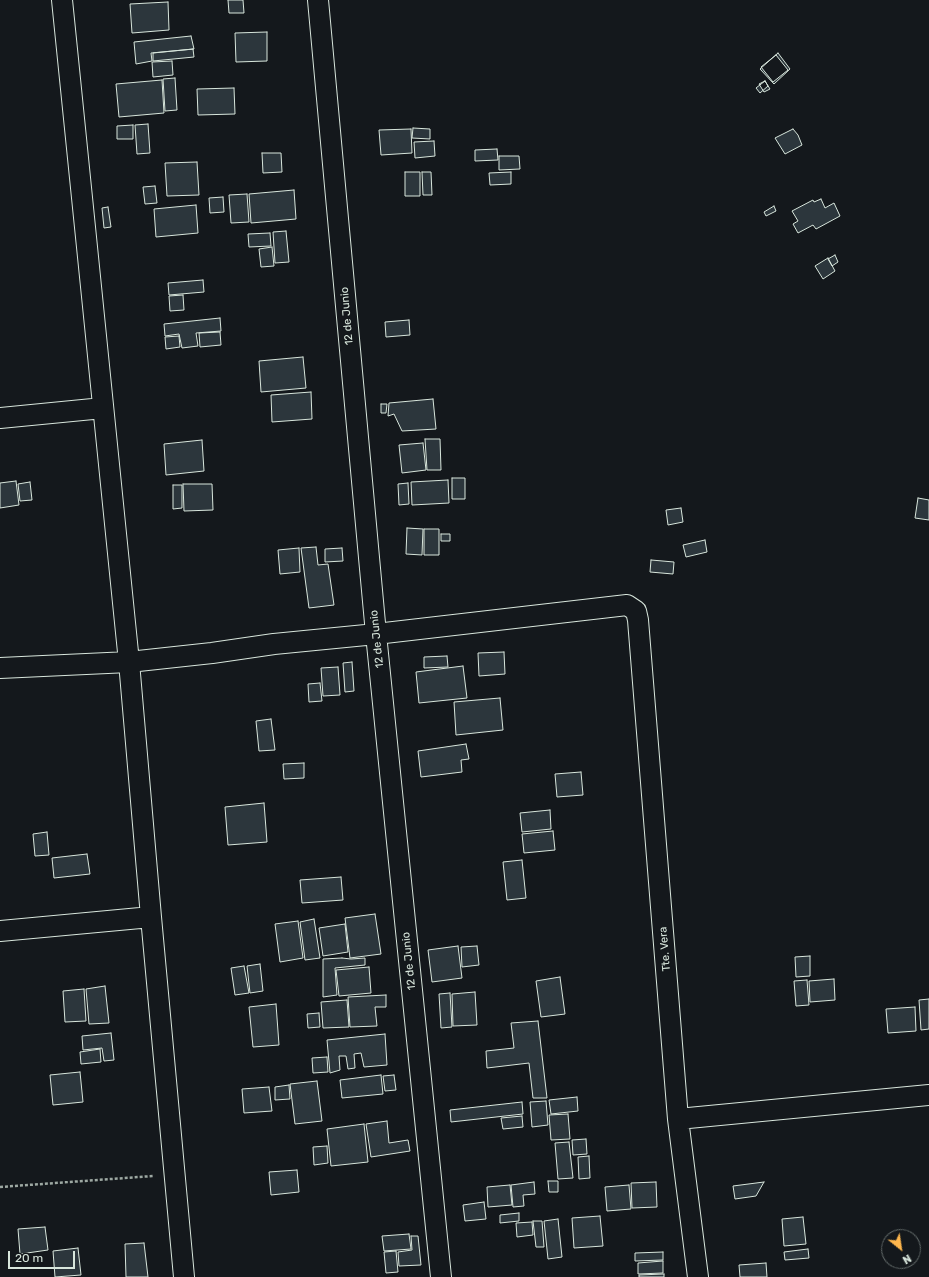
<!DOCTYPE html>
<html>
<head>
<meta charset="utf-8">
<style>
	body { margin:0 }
	#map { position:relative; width:929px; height:1277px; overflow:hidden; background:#14181c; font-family:Rubik,sans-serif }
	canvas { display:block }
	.north { position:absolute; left:881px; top:1229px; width:40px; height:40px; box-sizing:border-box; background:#14181c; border:1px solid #626a69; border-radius:50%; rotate:150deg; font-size:11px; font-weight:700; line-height:16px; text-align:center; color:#d8e6dc }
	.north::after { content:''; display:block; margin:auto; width:14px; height:18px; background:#ffb74d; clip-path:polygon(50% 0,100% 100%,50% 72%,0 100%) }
	.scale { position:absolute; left:8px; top:1251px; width:67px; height:18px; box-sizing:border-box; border:2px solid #d8e6dc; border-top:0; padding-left:5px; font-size:12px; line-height:14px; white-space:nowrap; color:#d8e6dc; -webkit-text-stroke:3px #14181c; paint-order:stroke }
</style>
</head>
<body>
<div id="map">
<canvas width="929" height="1277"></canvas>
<div class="north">N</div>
<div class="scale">20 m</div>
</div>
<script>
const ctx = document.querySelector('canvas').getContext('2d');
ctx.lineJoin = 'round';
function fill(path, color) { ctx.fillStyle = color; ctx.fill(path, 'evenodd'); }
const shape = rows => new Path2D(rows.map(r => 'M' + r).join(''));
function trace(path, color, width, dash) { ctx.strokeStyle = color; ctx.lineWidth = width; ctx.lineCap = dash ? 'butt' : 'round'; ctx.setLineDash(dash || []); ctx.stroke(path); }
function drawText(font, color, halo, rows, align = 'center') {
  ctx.font = font + ' Rubik,sans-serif'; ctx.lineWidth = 3; ctx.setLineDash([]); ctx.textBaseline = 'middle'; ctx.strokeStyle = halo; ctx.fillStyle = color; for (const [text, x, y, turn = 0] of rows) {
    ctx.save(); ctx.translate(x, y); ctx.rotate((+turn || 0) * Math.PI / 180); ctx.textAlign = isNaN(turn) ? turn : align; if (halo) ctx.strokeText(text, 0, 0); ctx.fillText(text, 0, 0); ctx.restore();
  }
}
const building = shape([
	[228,0,243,0,244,13,229,13,228,0],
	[168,2,169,30,132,33,130,4,168,2],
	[267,32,267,61,236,62,235,33,267,32],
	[191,36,194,49,151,53,152,61,136,64,134,42,191,36],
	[193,49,194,57,153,61,153,53,193,49],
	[778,53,790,69,774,84,760,69,778,53],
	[776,55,788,70,773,82,761,67,776,55],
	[172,61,173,75,153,77,152,62,172,61],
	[175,78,177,110,165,111,163,79,175,78],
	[162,80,164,113,119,117,116,84,162,80],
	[765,81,768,86,760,93,756,88,765,81],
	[765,81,770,89,764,92,759,84,765,81],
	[234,88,235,114,198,115,197,89,234,88],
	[148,124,150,153,137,154,135,125,148,124],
	[133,125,133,139,117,139,117,126,133,125],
	[413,128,430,129,430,139,412,138,413,128],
	[411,129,412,153,381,155,379,130,411,129],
	[793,129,798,135,802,145,785,154,775,138,793,129],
	[434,141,435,156,415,158,414,142,434,141],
	[497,149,498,160,475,161,475,150,497,149],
	[262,153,281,153,282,172,263,173,262,153],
	[499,156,519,156,520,169,499,170,499,156],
	[197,162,199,195,167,196,165,163,197,162],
	[405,172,420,172,420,196,405,196,405,172],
	[422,172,431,172,432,195,423,195,422,172],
	[511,172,511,184,490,185,489,173,511,172],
	[155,186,157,203,145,204,143,187,155,186],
	[294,190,296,219,251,223,249,194,294,190],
	[247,194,249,222,231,223,229,195,247,194],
	[223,197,224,212,210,213,209,198,223,197],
	[821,199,825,208,834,203,840,216,816,229,813,225,798,233,793,224,798,221,792,211,813,200,814,202,821,199],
	[196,205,198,233,156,237,154,209,196,205],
	[774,206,776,211,766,216,764,212,774,206],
	[108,207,111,227,104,228,102,208,108,207],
	[286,231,289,262,275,263,273,232,286,231],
	[270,233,271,246,249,247,248,234,270,233],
	[272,247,274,266,261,267,259,249,272,247],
	[835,255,838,262,832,266,828,259,835,255],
	[828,258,835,271,823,279,815,266,828,258],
	[203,280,204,292,169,295,168,283,203,280],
	[183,295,184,310,170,311,169,296,183,295],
	[220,318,221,331,196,333,198,346,182,348,179,334,165,336,164,324,220,318],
	[409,320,410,335,386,337,385,322,409,320],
	[220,332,221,345,200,347,199,333,220,332],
	[179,336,180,347,166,349,165,337,179,336],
	[303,357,306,388,261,392,259,361,303,357],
	[311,392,312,419,272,422,271,395,311,392],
	[433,399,436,429,402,431,394,414,388,416,389,403,433,399],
	[381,404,387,404,386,413,381,413,381,404],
	[425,439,440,439,441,470,427,470,425,439],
	[202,440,204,471,166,475,164,444,202,440],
	[423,443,426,470,402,473,399,445,423,443],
	[452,478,465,478,465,499,452,499,452,478],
	[448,480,449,503,412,505,411,482,448,480],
	[16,481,19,505,0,508,0,483,16,481],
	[30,482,32,500,20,501,18,484,30,482],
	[408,483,409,504,399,505,398,484,408,483],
	[183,484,212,484,213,510,184,511,183,484],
	[173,485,182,485,182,508,173,509,173,485],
	[918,498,929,500,929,520,915,518,918,498],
	[681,508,683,522,668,525,666,510,681,508],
	[407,528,423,529,422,555,406,554,407,528],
	[424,529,439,529,439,555,424,555,424,529],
	[441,534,450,534,450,541,441,541,441,534],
	[705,540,707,552,686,557,683,545,705,540],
	[316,547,318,565,328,564,334,605,309,608,301,548,316,547],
	[299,548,300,572,280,574,278,550,299,548],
	[342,548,343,561,325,562,325,549,342,548],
	[651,560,674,562,673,574,650,572,651,560],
	[504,652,505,674,479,676,478,653,504,652],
	[447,656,448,667,424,668,424,657,447,656],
	[352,662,354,691,345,692,343,663,352,662],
	[463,666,467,698,419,703,416,672,463,666],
	[338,667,340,695,323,696,321,668,338,667],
	[320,683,322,701,309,702,308,684,320,683],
	[500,698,503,730,456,735,454,702,500,698],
	[271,719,275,750,259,751,256,721,271,719],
	[466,744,469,759,461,760,462,772,421,777,418,751,466,744],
	[304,763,304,778,284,779,283,764,304,763],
	[581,772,583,795,557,797,555,774,581,772],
	[264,803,267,842,228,845,225,807,264,803],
	[550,810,551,829,522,832,520,813,550,810],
	[553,831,555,850,524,853,522,834,553,831],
	[47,832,49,855,35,856,33,834,47,832],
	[87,854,90,874,54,878,52,858,87,854],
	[522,860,526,898,507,900,503,862,522,860],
	[341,877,343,900,302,903,300,880,341,877],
	[375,914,381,954,350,958,345,918,375,914],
	[314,919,320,958,305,960,300,922,314,919],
	[298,921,303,958,280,962,275,924,298,921],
	[345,924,348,952,323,956,319,928,345,924],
	[458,946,462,978,432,982,428,950,458,946],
	[477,946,479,965,462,967,461,947,477,946],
	[810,956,810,976,796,977,795,957,810,956],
	[342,958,351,959,365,958,365,965,335,968,337,995,323,997,323,959,342,958],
	[260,964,263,991,250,993,247,966,260,964],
	[244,966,249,993,235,995,231,968,244,966],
	[369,967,371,993,339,996,336,970,369,967],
	[560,977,565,1014,541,1017,536,981,560,977],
	[834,979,835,1000,810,1002,809,981,834,979],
	[807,980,809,1005,796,1006,794,981,807,980],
	[105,986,109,1023,89,1024,86,989,105,986],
	[84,989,86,1021,65,1022,63,991,84,989],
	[475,992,477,1025,453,1026,452,994,475,992],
	[450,993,452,1027,441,1028,439,994,450,993],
	[386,995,386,1007,375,1007,377,1026,350,1027,348,997,386,995],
	[929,999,929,1029,921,1030,919,1000,929,999],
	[347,1000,349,1027,323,1028,321,1002,347,1000],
	[276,1004,279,1045,253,1047,249,1007,276,1004],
	[915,1007,916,1031,888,1033,886,1009,915,1007],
	[319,1013,320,1027,308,1028,307,1014,319,1013],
	[538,1021,547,1098,533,1098,529,1063,487,1068,486,1051,514,1048,511,1023,538,1021],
	[111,1033,114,1060,104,1061,102,1048,83,1050,82,1036,111,1033],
	[385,1034,387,1065,364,1067,361,1053,354,1054,355,1068,348,1069,346,1056,339,1056,340,1070,330,1073,327,1040,385,1034],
	[100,1049,101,1062,81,1064,80,1052,100,1049],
	[327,1057,328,1072,313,1073,312,1058,327,1057],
	[80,1072,83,1102,53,1105,50,1075,80,1072],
	[381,1075,383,1094,342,1098,340,1080,381,1075],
	[394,1075,396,1090,385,1091,383,1076,394,1075],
	[317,1081,322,1121,295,1124,290,1084,317,1081],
	[289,1085,290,1099,275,1100,275,1087,289,1085],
	[269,1087,272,1111,244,1113,242,1089,269,1087],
	[577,1097,578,1111,551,1114,549,1100,577,1097],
	[546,1101,548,1125,532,1127,530,1102,546,1101],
	[522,1102,523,1114,451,1122,450,1110,522,1102],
	[568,1114,570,1139,551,1140,549,1115,568,1114],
	[522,1116,523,1127,503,1129,501,1118,522,1116],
	[387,1121,389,1143,408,1140,410,1151,371,1157,366,1124,387,1121],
	[364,1124,368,1162,331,1166,327,1129,364,1124],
	[586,1139,587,1154,573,1155,572,1140,586,1139],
	[569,1142,573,1178,558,1179,555,1143,569,1142],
	[327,1146,328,1163,314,1165,313,1147,327,1146],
	[589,1156,590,1178,579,1179,578,1157,589,1156],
	[297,1170,299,1192,271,1195,269,1172,297,1170],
	[548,1181,558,1181,558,1192,549,1192,548,1181],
	[534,1182,535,1194,523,1195,524,1206,513,1207,511,1185,534,1182],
	[656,1182,657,1207,632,1208,631,1183,656,1182],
	[764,1182,756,1196,735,1199,733,1186,764,1182],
	[510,1185,512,1205,488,1207,487,1187,510,1185],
	[629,1185,631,1209,607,1211,605,1187,629,1185],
	[484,1202,486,1219,465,1221,463,1205,484,1202],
	[519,1213,519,1221,500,1223,500,1215,519,1213],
	[600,1216,603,1246,574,1248,572,1218,600,1216],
	[803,1217,806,1244,784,1246,782,1219,803,1217],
	[558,1219,562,1257,548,1259,544,1221,558,1219],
	[533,1221,542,1221,544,1247,536,1247,533,1221],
	[532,1222,533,1235,517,1237,516,1223,532,1222],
	[45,1227,48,1250,20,1254,18,1229,45,1227],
	[409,1234,411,1249,384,1251,382,1236,409,1234],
	[411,1236,418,1236,421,1265,399,1266,398,1252,412,1250,411,1236],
	[144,1243,148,1277,126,1277,125,1244,144,1243],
	[78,1248,81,1275,55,1277,53,1251,78,1248],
	[808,1249,809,1258,785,1260,784,1252,808,1249],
	[396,1251,398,1272,386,1273,384,1252,396,1251],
	[663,1252,663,1260,635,1261,635,1253,663,1252],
	[663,1261,663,1273,638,1274,638,1263,663,1261],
	[766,1263,767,1277,740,1277,739,1265,766,1263],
	[664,1274,664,1277,639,1277,639,1275,664,1274]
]);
const path = shape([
	[0,1187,153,1176]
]);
const minor = shape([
	[62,0,129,662,151,917,184,1277],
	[318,0,376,634,441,1277],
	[0,418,103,408],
	[0,668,129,662,212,653,274,644,376,634,627,605,636,611,638,620,678,1119,698,1277],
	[0,931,151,917],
	[678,1119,929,1095]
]);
const streetNames = [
	["12 de Junio",347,316,-95],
	["12 de Junio",377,639,-96],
	["Tte. Vera",665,949,-95],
	["12 de Junio",409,961,-96]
];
fill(building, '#2c363c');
trace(building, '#d8e6dc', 1);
trace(minor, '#d8e6dc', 22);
trace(path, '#9da8a2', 2.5, [3, 2]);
trace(minor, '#14181c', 20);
drawText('11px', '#d8e6dc', '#14181c', streetNames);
</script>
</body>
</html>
